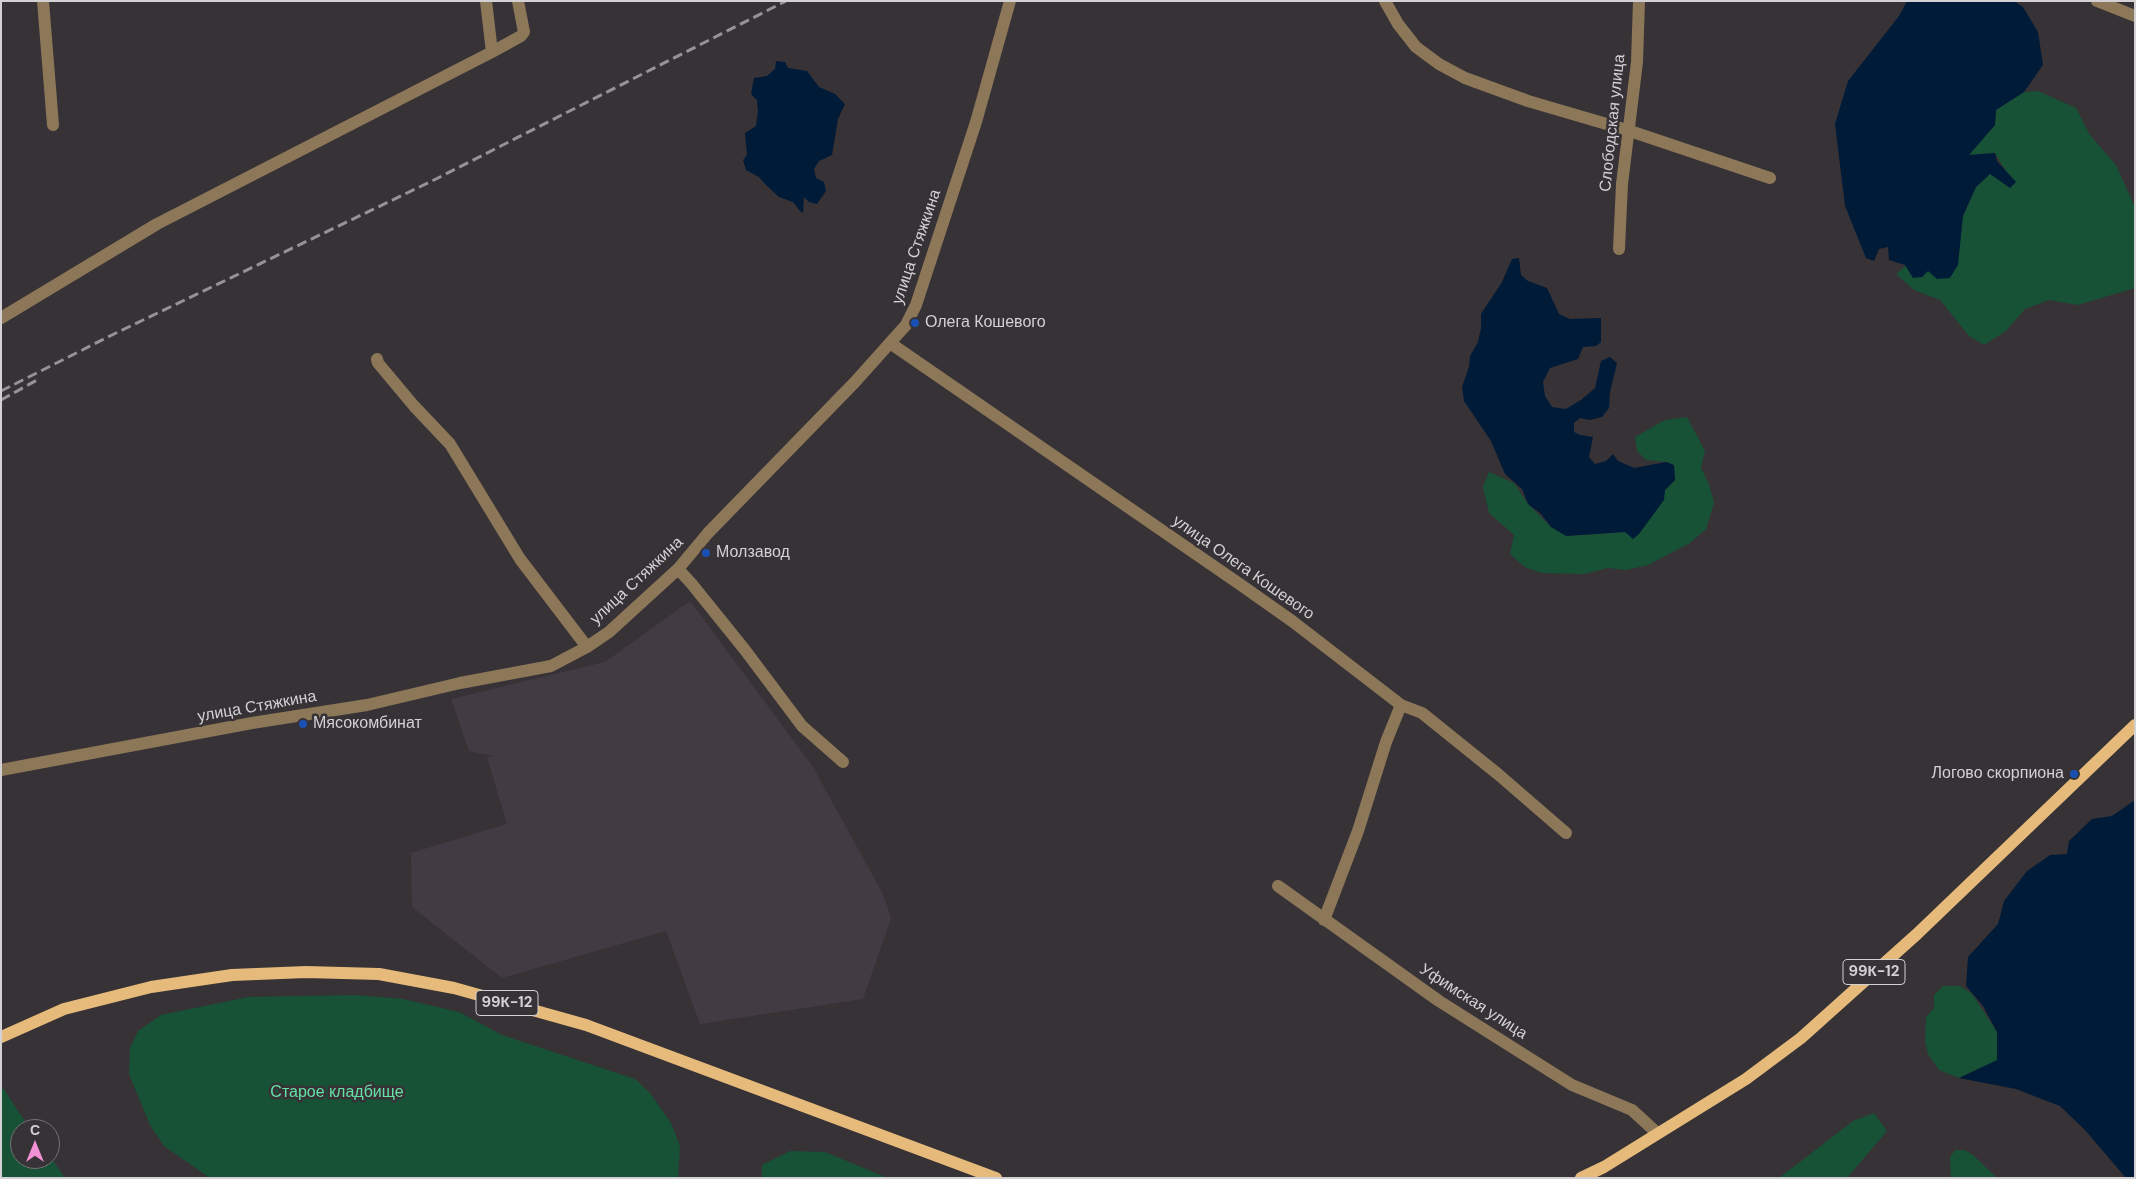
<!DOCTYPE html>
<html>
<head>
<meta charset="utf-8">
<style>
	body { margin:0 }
	#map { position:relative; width:2136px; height:1179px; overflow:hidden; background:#363236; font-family:"DM Sans",sans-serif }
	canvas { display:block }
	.frame { position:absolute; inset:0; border:2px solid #d3d1d3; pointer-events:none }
	.north { position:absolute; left:10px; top:1119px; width:50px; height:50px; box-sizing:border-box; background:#363236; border:1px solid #757275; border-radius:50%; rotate:0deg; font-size:14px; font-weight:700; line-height:20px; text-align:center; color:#d3d1d3 }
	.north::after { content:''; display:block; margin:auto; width:18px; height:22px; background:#f491d4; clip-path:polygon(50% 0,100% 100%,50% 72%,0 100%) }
</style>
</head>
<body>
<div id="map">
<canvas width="2136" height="1179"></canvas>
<div class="frame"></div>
<div class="north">С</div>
</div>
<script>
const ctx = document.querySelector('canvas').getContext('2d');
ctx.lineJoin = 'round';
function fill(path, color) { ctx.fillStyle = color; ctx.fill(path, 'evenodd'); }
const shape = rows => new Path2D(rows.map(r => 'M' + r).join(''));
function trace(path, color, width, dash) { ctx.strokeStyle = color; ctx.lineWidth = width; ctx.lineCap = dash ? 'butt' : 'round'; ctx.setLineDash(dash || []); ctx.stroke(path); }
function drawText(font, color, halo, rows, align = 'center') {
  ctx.font = font + ' "DM Sans",sans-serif'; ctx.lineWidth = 5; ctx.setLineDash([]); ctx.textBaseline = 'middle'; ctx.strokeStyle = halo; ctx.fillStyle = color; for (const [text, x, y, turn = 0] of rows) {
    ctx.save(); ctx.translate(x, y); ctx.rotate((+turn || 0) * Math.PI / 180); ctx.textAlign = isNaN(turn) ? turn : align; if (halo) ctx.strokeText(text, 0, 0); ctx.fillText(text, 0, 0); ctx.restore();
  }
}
const built = shape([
	[690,601,813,767,883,894,891,918,863,999,700,1024,666,931,502,978,412,907,411,853,507,824,487,757,496,757,469,751,451,699,605,662]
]);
const green = shape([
	[2038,91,2076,108,2090,135,2116,165,2135,207,2135,288,2078,305,2049,300,2025,309,2006,331,1984,345,1969,336,1940,300,1914,290,1896,274,1963,216,1976,187,1990,174,2006,171,1995,153,1968,155,1995,125,1996,110,2024,92],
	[1687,417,1705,451,1701,468,1709,484,1714,503,1706,529,1690,543,1648,565,1626,570,1608,568,1584,574,1541,573,1525,567,1510,554,1514,535,1489,513,1483,487,1489,472,1514,483,1528,504,1551,527,1566,536,1625,532,1639,534,1665,490,1675,480,1674,465,1666,462,1646,460,1637,451,1635,437,1665,420],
	[1943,986,1960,986,1972,994,1997,1032,1997,1061,1959,1078,1939,1070,1928,1054,1925,1041,1926,1017,1934,1008,1934,995],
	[355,995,403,999,459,1012,502,1035,635,1079,650,1093,671,1123,680,1146,678,1178,210,1178,164,1146,150,1125,129,1074,130,1048,138,1031,161,1015,248,997],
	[1,1085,30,1129,20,1129,20,1159,50,1159,50,1156,65,1178,1,1178],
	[1874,1113,1887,1131,1847,1178,1779,1178,1853,1121],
	[1955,1150,1964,1150,1972,1154,1997,1178,1951,1178,1950,1157],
	[790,1151,825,1152,888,1178,762,1178,762,1165]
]);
const water = shape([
	[1907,1,2014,1,2023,7,2038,32,2043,65,2024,92,1996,110,1995,125,1969,155,1995,153,1997,161,2016,182,2010,188,1990,174,1976,187,1963,216,1958,265,1950,278,1937,279,1928,271,1922,277,1913,278,1905,265,1889,260,1888,247,1879,249,1874,261,1866,258,1845,206,1835,124,1848,81,1899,16],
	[776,61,785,62,788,68,807,71,819,87,835,94,845,104,838,119,832,155,819,161,814,169,816,178,824,182,826,191,817,204,809,202,804,197,803,213,800,211,793,202,779,197,765,184,759,177,746,170,743,160,747,155,745,133,756,126,758,111,757,100,751,94,754,78,767,76,775,69],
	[1519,258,1521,275,1528,281,1547,288,1559,314,1570,319,1601,318,1601,342,1596,346,1583,347,1578,359,1550,368,1543,382,1545,396,1552,407,1566,409,1581,400,1595,388,1601,361,1610,357,1617,363,1610,392,1609,408,1602,417,1590,420,1580,418,1574,423,1574,432,1580,435,1593,437,1589,457,1595,464,1606,461,1613,454,1618,461,1634,468,1666,462,1674,465,1675,480,1665,490,1664,500,1639,534,1633,539,1625,532,1566,536,1551,527,1541,514,1528,504,1522,489,1505,474,1491,441,1464,401,1462,387,1469,367,1470,356,1478,342,1481,328,1481,314,1502,282,1512,259],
	[2135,800,2135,1178,2126,1178,2085,1130,2060,1106,2016,1089,1959,1078,1997,1060,1997,1032,1983,1006,1966,986,1968,957,1998,924,2004,901,2027,871,2050,855,2067,854,2069,841,2092,819,2112,816]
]);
const minor = shape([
	[43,1,53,125],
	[1385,1,1398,24,1416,47,1439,64,1465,78,1528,101,1627,130,1770,178],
	[2097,1,2135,16],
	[492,52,521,36,524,32,518,1],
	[1619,249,1622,184,1637,62,1639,1],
	[1,318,157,224,492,52,486,1],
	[890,343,1241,585,1292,621,1401,705,1422,713,1499,775,1566,833],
	[377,359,378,363,414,406,450,444,520,559,587,647],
	[678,569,691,583,745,650,802,726,843,762],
	[1,770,252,723,367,705,460,683,551,666,587,647,609,632,678,569,708,533,855,382,906,325,916,305,976,122,1010,1],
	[1278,886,1439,1001,1572,1085,1632,1110,1657,1133],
	[1324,920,1358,831,1386,742,1401,705]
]);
const major = shape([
	[1,1037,64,1009,151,987,232,975,306,972,379,974,454,988,586,1025,996,1178],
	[1581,1178,1604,1167,1746,1079,1801,1038,1917,934,2135,725]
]);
const rail = shape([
	[1,391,114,334,432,181,786,1],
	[1,400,37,380]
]);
const markers = [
	[915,323,5,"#1a4fb4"],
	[706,553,5,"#1a4fb4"],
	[303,724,5,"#1a4fb4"],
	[2074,774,5,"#1a4fb4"]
];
const shields = [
	[1874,972,62],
	[507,1003,62]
];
const shieldNames = [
	["99К-12",1874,972],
	["99К-12",507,1003]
];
const streetNames = [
	["Слободская улица",1613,123,-84],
	["улица Стяжкина",917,247,-71],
	["улица Олега Кошевого",1243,568,35],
	["улица Стяжкина",637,581,-43],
	["улица Стяжкина",257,707,-10],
	["Уфимская улица",1473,1002,33]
];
const poiNames = [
	["Олега Кошевого",925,323],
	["Молзавод",716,553],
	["Мясокомбинат",313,724],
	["Логово скорпиона",2064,774,"right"]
];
const parkNames = [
	["Старое кладбище",337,1093]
];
fill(built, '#433b43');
fill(green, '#175237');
fill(water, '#001b38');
trace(minor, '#8d7759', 12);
trace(major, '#e6ba7a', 12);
trace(rail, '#969396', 3, [10, 5]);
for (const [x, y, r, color] of markers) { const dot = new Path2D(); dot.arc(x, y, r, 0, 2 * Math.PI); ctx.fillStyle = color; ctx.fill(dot); trace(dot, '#363236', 2); }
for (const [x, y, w] of shields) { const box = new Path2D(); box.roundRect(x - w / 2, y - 12.5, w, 25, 4); ctx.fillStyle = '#363236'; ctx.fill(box); trace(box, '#d3d1d3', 1); }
drawText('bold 15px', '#d3d1d3', null, shieldNames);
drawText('16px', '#d3d1d3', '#363236', streetNames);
drawText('16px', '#d3d1d3', '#363236', poiNames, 'left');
drawText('16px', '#63e2a6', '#363236', parkNames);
</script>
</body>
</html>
